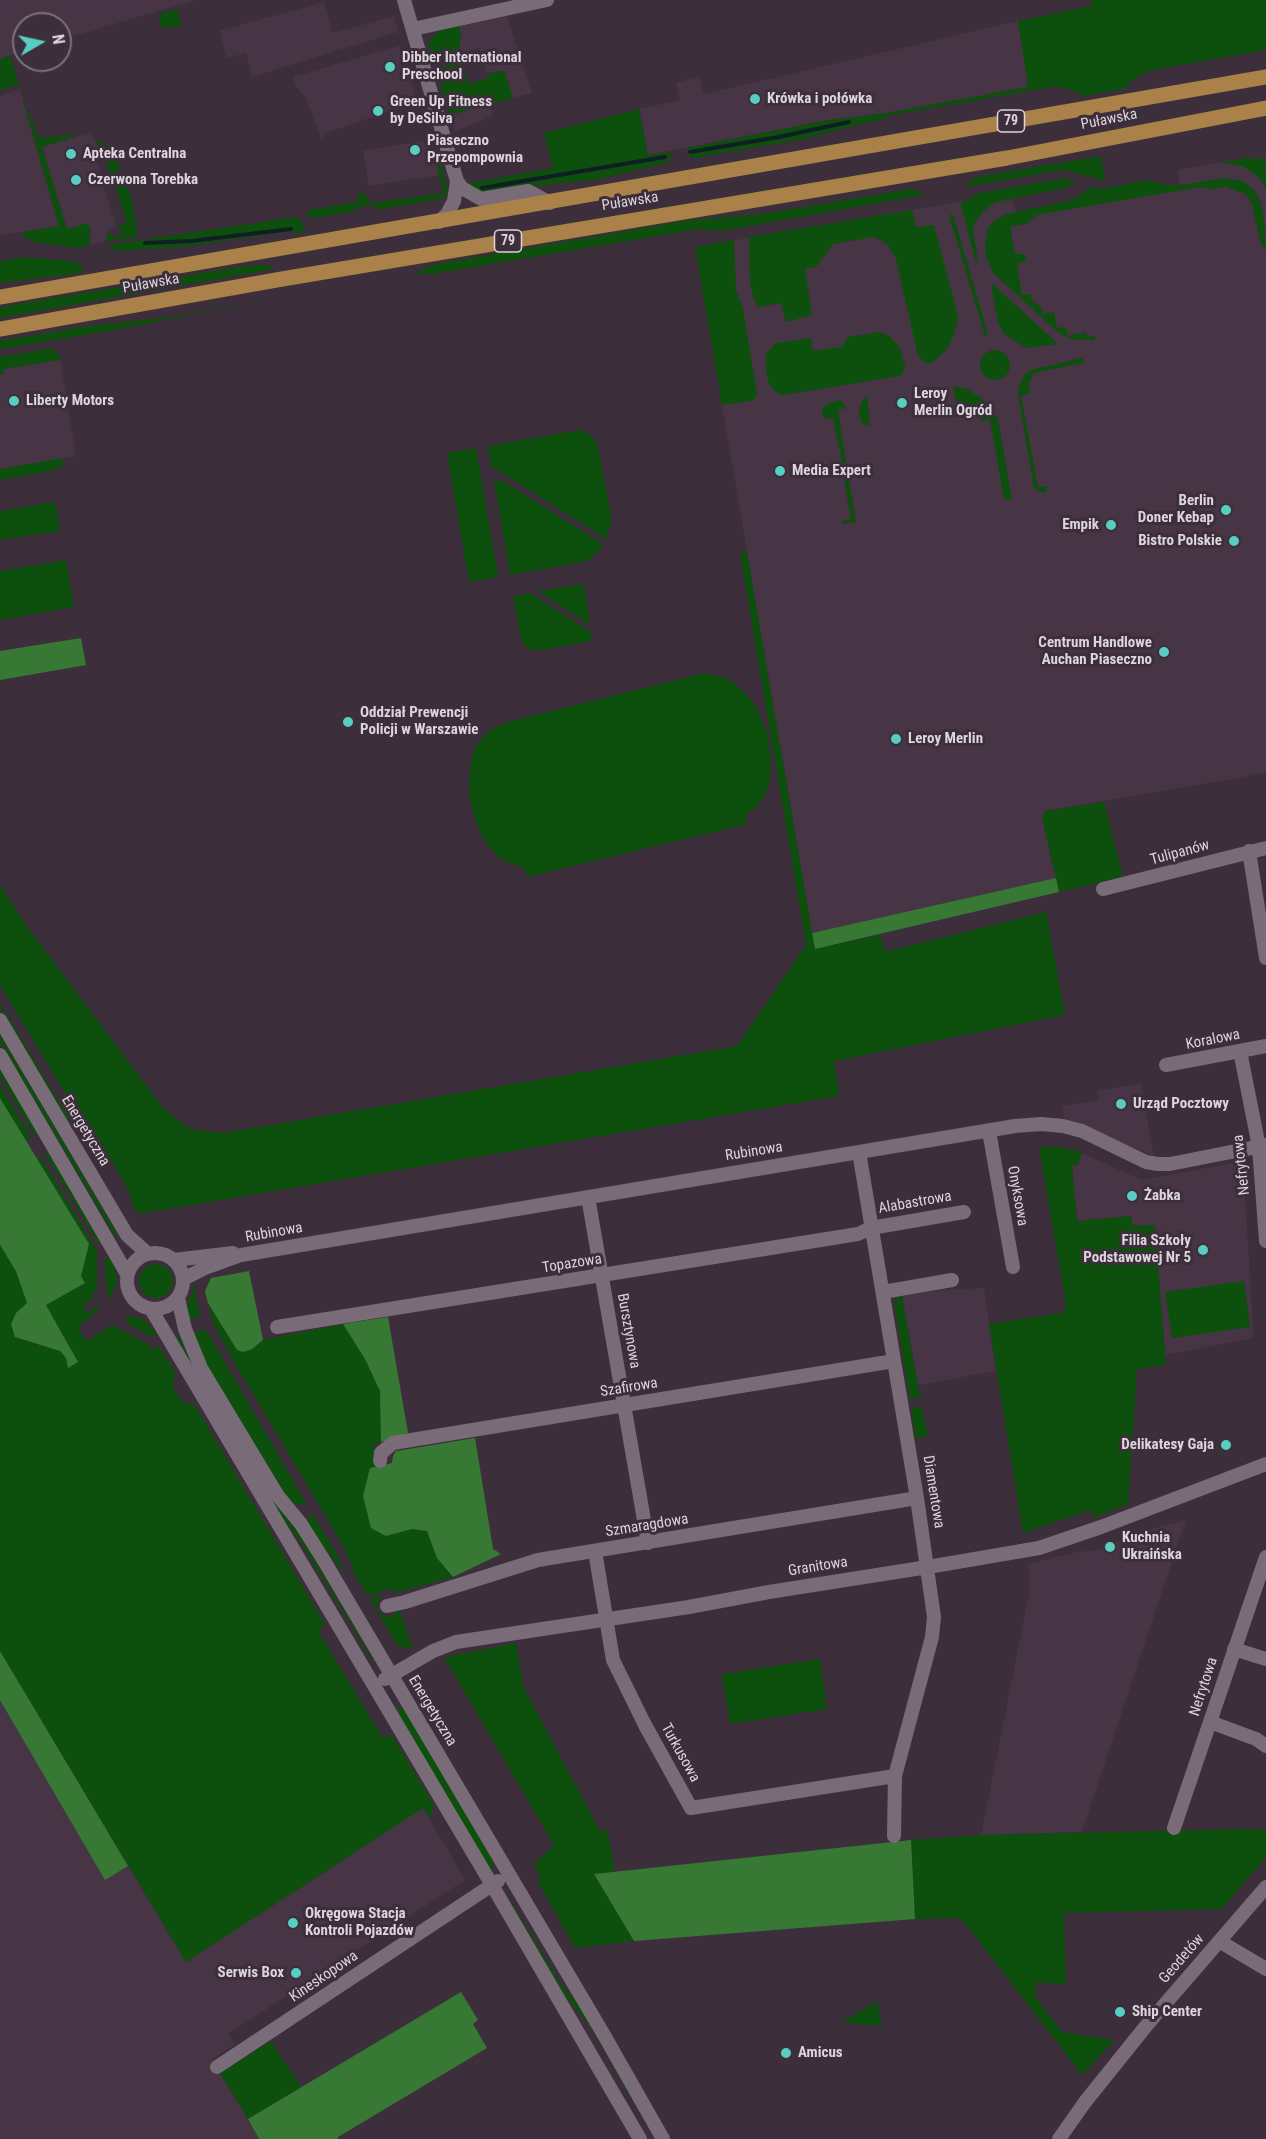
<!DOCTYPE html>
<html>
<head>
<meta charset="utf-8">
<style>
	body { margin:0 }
	#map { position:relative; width:1266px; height:2139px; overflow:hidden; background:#3c2f3b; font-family:"Roboto Condensed",sans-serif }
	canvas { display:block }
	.north { position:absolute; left:12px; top:12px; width:60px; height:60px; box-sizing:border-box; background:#3c2f3b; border:2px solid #7c717b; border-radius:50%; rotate:81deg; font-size:16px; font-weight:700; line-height:24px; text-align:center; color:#ddd4dc }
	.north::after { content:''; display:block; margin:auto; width:21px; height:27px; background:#58cec0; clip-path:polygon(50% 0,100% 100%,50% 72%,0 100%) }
</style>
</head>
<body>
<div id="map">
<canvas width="1266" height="2139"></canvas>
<div class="north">N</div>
</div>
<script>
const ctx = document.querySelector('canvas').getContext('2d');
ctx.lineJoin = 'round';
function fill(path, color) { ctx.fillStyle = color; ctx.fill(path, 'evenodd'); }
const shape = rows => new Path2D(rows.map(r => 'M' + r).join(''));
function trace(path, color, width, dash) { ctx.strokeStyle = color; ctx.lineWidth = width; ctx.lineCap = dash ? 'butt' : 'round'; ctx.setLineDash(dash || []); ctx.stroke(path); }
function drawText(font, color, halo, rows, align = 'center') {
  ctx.font = font + ' "Roboto Condensed",sans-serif'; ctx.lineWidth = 6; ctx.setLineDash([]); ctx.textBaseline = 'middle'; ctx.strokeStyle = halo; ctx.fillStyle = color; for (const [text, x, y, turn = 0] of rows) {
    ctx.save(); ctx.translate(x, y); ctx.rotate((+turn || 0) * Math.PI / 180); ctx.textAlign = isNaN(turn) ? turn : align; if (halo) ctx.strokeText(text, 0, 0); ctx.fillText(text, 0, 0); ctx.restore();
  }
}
const built = shape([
	[0,0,196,0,60,40,60,24,24,24,24,51,0,59],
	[324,2,333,33,394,16,398,32,252,77,246,53,227,58,219,31],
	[506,14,532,93,513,98,504,70,487,74,479,48,458,54,461,36,459,25],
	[1018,21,1029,87,886,113,829,120,648,155,639,109,680,100,676,83,699,76,704,94],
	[401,45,418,104,363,120,329,132,321,139,306,97,295,86,293,77],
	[20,90,59,227,0,235,0,96],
	[490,104,493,116,455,131,449,115],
	[88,133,95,139,101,155,95,158,116,226,107,232,106,241,88,246,90,243,91,228,67,229,42,147],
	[430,140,440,175,369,186,363,151],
	[1246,158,1266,158,1266,773,1045,811,1042,818,1056,878,812,933,695,247,1009,193,1016,212,1180,185,1178,170],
	[60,360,76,456,0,469,0,375,4,374,3,369],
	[1141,1083,1154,1156,1064,1119,1062,1106,1099,1100,1097,1091],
	[1082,1153,1142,1180,1238,1162,1243,1166,1254,1338,1165,1355,1155,1225,1136,1226,1132,1224,1131,1216,1077,1221,1072,1166,1077,1166],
	[984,1288,996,1371,918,1385,902,1296,942,1290],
	[1186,1520,1082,1832,981,1835,1030,1589,1028,1564,1077,1552,1106,1549,1106,1545,1126,1540,1126,1538,1146,1532,1146,1530],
	[0,1651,186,1962,423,1808,465,1880,228,2034,235,2044,212,2059,259,2139,0,2139]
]);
const green = shape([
	[1091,0,1266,0,1266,50,1152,70,1136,77,1124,89,1085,96,1069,89,1053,87,886,116,886,119,873,121,798,140,693,158,689,155,687,148,829,120,886,113,1028,87,1018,21,1092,6],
	[178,9,181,26,161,28,158,14],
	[459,25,461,36,458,54,433,61,428,42,442,28],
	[10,55,19,84,0,90,0,59],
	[461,62,468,84,488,78,487,74,504,70,513,98,449,115,436,69],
	[22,97,39,138,72,135,77,136,42,147,67,229,87,223,89,224,90,243,88,246,78,248,33,242,24,236,22,232,59,226],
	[639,109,648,155,671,152,671,156,666,163,600,179,535,186,493,194,483,194,472,187,470,183,553,168,544,133],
	[95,139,112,149,120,171,110,174,105,155,101,155],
	[438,155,448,189,445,198,382,209,374,208,373,205,359,207,351,212,313,218,308,216,307,210,358,202,357,194,366,193,367,200,371,203,444,193,434,156],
	[1101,156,1105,181,1064,170,964,187,973,179,980,176],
	[1246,158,1265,159,1266,189,1260,178,1242,166,1220,163],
	[112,177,117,177,122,179,130,191,138,237,106,241,107,232,116,238,124,231,117,226,127,223],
	[1064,178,1076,182,1065,188,1001,201,994,203,984,211,975,222,973,231,978,262,976,263,960,202,969,200,975,194],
	[1224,178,1243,181,1254,190,1258,196,1263,212,1266,249,1261,244,1252,204,1245,194,1226,187,1211,189,1201,187,1036,215,1028,223,1010,227,1015,254,1025,254,1026,260,1024,262,1017,264,1022,295,1031,294,1033,303,1040,305,1043,314,1054,312,1057,328,1066,327,1068,336,1086,332,1087,337,1095,336,1095,340,1075,340,1060,334,993,273,986,256,985,243,988,228,995,220,1006,214,1073,200,1093,186,1100,189,1149,180,1166,185,1180,185],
	[909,189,917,190,924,195,721,231,700,229,432,274,414,273,433,265,448,262,690,220,762,214],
	[912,210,916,227,934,225,958,316,955,332,948,348,932,363,925,363,918,356,896,259,887,244,879,239,873,237,833,244,816,267,805,269,812,315,786,322,781,303,758,307,753,297,750,281,749,237],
	[953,214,988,334,985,336,949,215],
	[295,217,301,220,306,233,286,232,181,247,116,251,108,245],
	[734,240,736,290,743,309,757,392,756,397,752,401,722,405,695,247],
	[26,257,71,261,81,264,83,271,82,273,0,283,0,261],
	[268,265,274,269,0,318,0,307,245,266],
	[993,284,1057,343,1057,344,1026,348,1003,333,998,322,991,285],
	[266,300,109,331,0,349,0,341,81,327,172,317],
	[880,332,889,336,899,346,905,366,904,371,900,376,782,395,777,393,769,384,766,371,766,353,776,343,811,338,813,351,841,347,848,337],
	[53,348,54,353,59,354,60,360,3,369,4,374,0,373,0,357],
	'980 365a15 15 0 1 1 30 0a15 15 0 1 1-30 0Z',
	[1082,358,1085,361,1083,363,1034,373,1029,383,1030,393,1021,395,1038,487,1047,486,1046,492,1039,492,1034,488,1018,395,1019,386,1024,376,1030,370],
	[953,386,968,389,989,404,998,419,1012,501,1004,499,990,420,983,421,968,410,966,403,957,405],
	[867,397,870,425,866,425,861,422,859,409,863,399],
	[838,400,843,402,846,408,838,410,846,463,842,463,833,418,825,419,822,413,823,406],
	[581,430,592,436,598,446,612,522,606,539,491,466,488,446],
	[476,448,498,577,469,582,447,453],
	[62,458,63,466,51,471,0,480,0,469],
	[847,467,856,522,843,524,842,521,851,519,842,468],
	[494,481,503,481,603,544,598,552,587,561,510,575],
	[55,502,60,531,0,540,0,511],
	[747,552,815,949,880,935,885,952,1046,912,1065,1015,834,1061,839,1096,138,1214,132,1203,130,1193,95,1132,83,1124,0,985,0,885,26,925,164,1109,190,1129,224,1133,737,1046,806,945,740,553],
	[66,560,74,607,0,620,0,571],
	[584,584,590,625,538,591],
	[530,593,591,632,591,641,536,651,526,647,521,640,513,596],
	[705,673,729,679,742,690,755,705,768,735,771,764,770,781,765,795,756,807,745,816,747,824,527,877,525,869,501,859,487,845,479,830,473,812,469,794,469,779,473,753,480,740,493,728,511,721],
	[1104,802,1123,877,1059,892,1042,818,1045,811],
	[0,1003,65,1112,76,1126,73,1126,62,1113,1,1009],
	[0,1035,117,1233,115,1236,0,1042],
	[0,1070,36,1130,36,1138,0,1076],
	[0,1085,31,1137,26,1140,0,1098],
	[1053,1146,1082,1152,1077,1166,1072,1166,1077,1221,1131,1216,1132,1224,1136,1226,1155,1225,1166,1365,1137,1369,1128,1504,1094,1518,1091,1510,1023,1533,989,1324,1062,1313,1066,1305,1039,1147,1053,1147],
	[44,1152,51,1156,102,1243,98,1243],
	[40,1156,97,1250,97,1289,91,1295,93,1298,83,1307,88,1313,96,1306,100,1308,77,1328,87,1341,112,1325,148,1344,151,1349,159,1346,175,1372,173,1387,183,1403,192,1404,197,1409,325,1624,318,1631,383,1738,388,1735,393,1737,434,1805,429,1818,423,1808,186,1962,0,1651,0,1245,16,1271,25,1292,27,1303,16,1313,25,1341,60,1351,66,1358,69,1367,78,1362,46,1305,64,1295,81,1276,89,1244,37,1158],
	[109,1255,115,1268,117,1282,110,1299,106,1289,105,1261],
	'139 1281a17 17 0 1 1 34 0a17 17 0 1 1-34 0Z',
	[1244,1281,1250,1327,1172,1338,1165,1292],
	[195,1282,195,1293,200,1316,189,1321,187,1305],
	[902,1296,920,1397,910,1400,894,1302,898,1297],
	[208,1303,237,1350,252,1349,263,1340,343,1324,365,1359,380,1391,381,1442,373,1445,378,1466,386,1536,412,1529,427,1531,437,1558,453,1577,399,1592,388,1589,368,1596,355,1575,345,1549,234,1362,212,1321],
	[130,1316,144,1319,157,1335,150,1336,130,1325,124,1318],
	[205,1330,207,1331,306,1503,298,1505,290,1502,204,1361,193,1333],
	[181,1337,183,1346,193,1365,276,1502,302,1538,374,1662,372,1661,300,1541,278,1512,176,1338],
	[922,1407,928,1436,915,1438,911,1408],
	[312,1513,337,1554,345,1575,309,1527,308,1518],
	[382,1595,377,1603,379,1612,383,1615,390,1617,400,1610,411,1643,416,1646,405,1648,397,1645,370,1599],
	[516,1643,524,1688,600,1831,608,1831,615,1871,594,1874,634,1941,575,1948,537,1880,541,1879,534,1864,554,1845,444,1657],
	[820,1659,827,1709,730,1724,722,1674],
	[403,1707,492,1857,493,1870,491,1871,395,1711],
	[1244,1829,1266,1830,1266,1857,1222,1909,1064,1913,1066,1985,1036,1982,1035,1996,1062,2032,1115,2040,1082,2075,961,1918,915,1919,911,1840,981,1835],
	[508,1897,561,1984,580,2007,633,2099,631,2098,590,2026,563,1993,507,1898],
	[877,2001,882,2026,842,2022],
	[271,2041,301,2087,248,2119,220,2073]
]);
const forest = shape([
	[81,638,86,665,0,680,0,651],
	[1056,878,1059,892,815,949,812,933],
	[0,1098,89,1244,81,1276,85,1283,46,1305,78,1362,68,1368,66,1358,60,1351,15,1337,11,1324,16,1313,27,1303,16,1271,0,1245],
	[249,1271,263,1340,252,1349,243,1352,237,1350,208,1303,205,1291,211,1278],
	[388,1317,408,1433,381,1442,380,1391,365,1359,343,1324],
	[475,1438,493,1549,501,1554,453,1577,437,1558,427,1531,412,1529,386,1536,371,1528,363,1496,370,1468,392,1463,393,1456,396,1451],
	[0,1651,128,1866,105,1880,0,1700],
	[911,1840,915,1919,634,1941,594,1874],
	[461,1992,478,2020,473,2024,487,2048,338,2137,338,2139,259,2139,248,2119]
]);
const stream = shape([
	[690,152,779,137,849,122],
	[482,188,665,157],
	[145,243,191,241,291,229]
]);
const minor = shape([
	[404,0,447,148,457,181,462,188,481,199,528,191,550,203],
	[413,29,547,0],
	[439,222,447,214,454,201,457,181],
	[1249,851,1266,958],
	[1103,889,1266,848],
	[0,1020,127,1235,148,1254],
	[1240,1051,1259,1147,1266,1241],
	[0,1055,127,1274],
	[1166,1065,1266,1046],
	[989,1131,1013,1267],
	[859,1152,917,1498,934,1617,932,1637,895,1776,894,1836],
	[588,1197,648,1543],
	'127 1281a28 28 0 1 1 56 0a28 28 0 1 1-56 0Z',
	[174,1260,233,1253],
	[183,1279,205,1268,241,1255,1015,1126,1041,1124,1063,1126,1082,1131,1146,1162,1158,1164,1170,1164,1266,1145],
	[883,1292,952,1280],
	[178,1298,185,1329,201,1368,278,1496,301,1524,323,1559,604,2035,663,2139],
	[151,1309,492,1885,640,2139],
	[277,1327,858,1234,871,1228,964,1212],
	[380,1461,381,1453,393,1443,894,1361],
	[595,1551,613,1660,645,1725,691,1808,895,1776],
	[387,1606,405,1602,538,1560,917,1498],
	[1234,1649,1266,1659],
	[385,1679,433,1651,456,1642,689,1607,769,1592,928,1567,1039,1548,1101,1527,1266,1464],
	[1210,1722,1256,1739,1266,1746],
	[1174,1828,1266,1557],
	[1219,1941,1266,1969],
	[217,2067,498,1881],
	[1059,2139,1085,2102,1146,2026,1266,1887]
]);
const major = shape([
	[0,297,1266,77],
	[0,329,282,279,1007,158,1266,108]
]);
const markers = [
	[390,67,6,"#58cec0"],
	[755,99,6,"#58cec0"],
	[378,111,6,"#58cec0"],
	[415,150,6,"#58cec0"],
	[71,154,6,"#58cec0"],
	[76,180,6,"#58cec0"],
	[14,401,6,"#58cec0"],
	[902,403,6,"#58cec0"],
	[780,471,6,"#58cec0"],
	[1226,510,6,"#58cec0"],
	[1111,525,6,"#58cec0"],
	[1234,541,6,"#58cec0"],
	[1164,652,6,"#58cec0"],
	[348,722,6,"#58cec0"],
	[896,739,6,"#58cec0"],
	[1121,1104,6,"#58cec0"],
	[1132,1196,6,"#58cec0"],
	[1203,1250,6,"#58cec0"],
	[1226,1445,6,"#58cec0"],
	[1110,1547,6,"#58cec0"],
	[293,1923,6,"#58cec0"],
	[296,1973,6,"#58cec0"],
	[1120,2012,6,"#58cec0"],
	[786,2053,6,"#58cec0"]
];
const shields = [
	[1011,121,27],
	[508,241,27]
];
const shieldNames = [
	["79",1011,121],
	["79",508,241]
];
const poiNames = [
	["Dibber International",402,58],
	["Preschool",402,75],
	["Krówka i połówka",767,99],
	["Green Up Fitness",390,102],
	["by DeSilva",390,119],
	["Piaseczno",427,141],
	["Przepompownia",427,158],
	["Apteka Centralna",83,154],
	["Czerwona Torebka",88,180],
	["Leroy",914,394],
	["Merlin Ogród",914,411],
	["Liberty Motors",26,401],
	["Media Expert",792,471],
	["Berlin",1214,501,"right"],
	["Doner Kebap",1214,518,"right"],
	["Empik",1099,525,"right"],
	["Bistro Polskie",1222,541,"right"],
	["Centrum Handlowe",1152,643,"right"],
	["Auchan Piaseczno",1152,660,"right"],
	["Oddział Prewencji",360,713],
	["Policji w Warszawie",360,730],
	["Leroy Merlin",908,739],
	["Urząd Pocztowy",1133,1104],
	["Żabka",1144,1196],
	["Filia Szkoły",1191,1241,"right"],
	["Podstawowej Nr 5",1191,1258,"right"],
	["Delikatesy Gaja",1214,1445,"right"],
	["Kuchnia",1122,1538],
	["Ukraińska",1122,1555],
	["Okręgowa Stacja",305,1914],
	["Kontroli Pojazdów",305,1931],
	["Serwis Box",284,1973,"right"],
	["Ship Center",1132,2012],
	["Amicus",798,2053]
];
const streetNames = [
	["Puławska",1109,120,-11],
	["Puławska",630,202,-9],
	["Puławska",151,284,-10],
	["Tulipanów",1180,853,-15],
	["Koralowa",1213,1040,-11],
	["Energetyczna",85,1131,59],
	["Rubinowa",754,1152,-9],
	["Nefrytowa",1242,1165,-96],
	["Onyksowa",1017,1196,80],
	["Alabastrowa",915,1203,-10],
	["Rubinowa",274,1233,-10],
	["Topazowa",572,1264,-9],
	["Bursztynowa",628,1331,80],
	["Szafirowa",629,1388,-9],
	["Diamentowa",933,1492,81],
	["Szmaragdowa",647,1526,-9],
	["Granitowa",818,1567,-9],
	["Nefrytowa",1204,1687,-72],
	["Energetyczna",432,1711,59],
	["Turkusowa",680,1753,61],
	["Geodetów",1182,1959,-49],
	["Kineskopowa",324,1977,-34]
];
fill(built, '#473445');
fill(green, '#0d4f0c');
fill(forest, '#377934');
trace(stream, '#0f1f25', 4);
trace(minor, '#7a6b78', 14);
trace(major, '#aa8149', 15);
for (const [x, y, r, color] of markers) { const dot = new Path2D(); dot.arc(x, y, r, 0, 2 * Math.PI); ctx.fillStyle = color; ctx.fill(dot); trace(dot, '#3c2f3b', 2); }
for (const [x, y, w] of shields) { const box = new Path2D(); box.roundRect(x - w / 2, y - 11, w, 22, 4.5); ctx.fillStyle = '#3c2f3b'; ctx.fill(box); trace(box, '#ddd4dc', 1.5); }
drawText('bold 14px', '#ddd4dc', null, shieldNames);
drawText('bold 15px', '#ddd4dc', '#3c2f3b', poiNames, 'left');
drawText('15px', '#ddd4dc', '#3c2f3b', streetNames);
</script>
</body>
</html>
